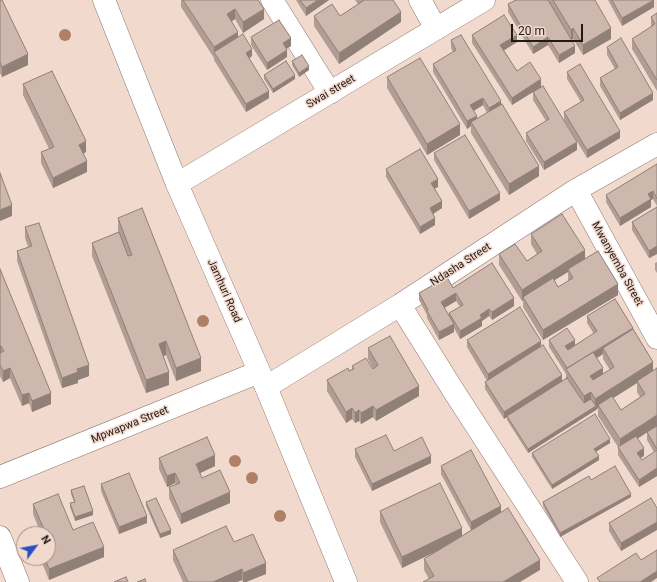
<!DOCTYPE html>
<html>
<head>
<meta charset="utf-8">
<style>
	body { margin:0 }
	#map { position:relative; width:657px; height:582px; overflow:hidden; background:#f2d9ce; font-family:Roboto,sans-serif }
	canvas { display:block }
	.north { position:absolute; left:16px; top:526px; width:40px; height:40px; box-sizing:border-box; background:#f2d9ce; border:1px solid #9f8c84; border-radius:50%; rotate:58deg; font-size:11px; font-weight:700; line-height:16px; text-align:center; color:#221915 }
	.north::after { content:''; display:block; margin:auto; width:14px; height:18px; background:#2851bf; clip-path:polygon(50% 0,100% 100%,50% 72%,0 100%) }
	.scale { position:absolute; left:511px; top:24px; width:72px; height:18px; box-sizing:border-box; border:2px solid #221915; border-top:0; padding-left:5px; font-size:12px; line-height:14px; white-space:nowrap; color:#221915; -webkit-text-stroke:3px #f2d9ce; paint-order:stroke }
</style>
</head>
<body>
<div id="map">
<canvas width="657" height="582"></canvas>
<div class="north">N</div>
<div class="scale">20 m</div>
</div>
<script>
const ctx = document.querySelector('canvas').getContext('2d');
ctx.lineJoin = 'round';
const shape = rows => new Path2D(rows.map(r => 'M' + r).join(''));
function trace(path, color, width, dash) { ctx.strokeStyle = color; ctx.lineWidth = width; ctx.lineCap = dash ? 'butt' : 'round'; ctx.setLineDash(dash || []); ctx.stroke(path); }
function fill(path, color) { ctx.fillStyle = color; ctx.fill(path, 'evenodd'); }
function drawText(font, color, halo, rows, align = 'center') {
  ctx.font = font + ' Roboto,sans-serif'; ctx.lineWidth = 3; ctx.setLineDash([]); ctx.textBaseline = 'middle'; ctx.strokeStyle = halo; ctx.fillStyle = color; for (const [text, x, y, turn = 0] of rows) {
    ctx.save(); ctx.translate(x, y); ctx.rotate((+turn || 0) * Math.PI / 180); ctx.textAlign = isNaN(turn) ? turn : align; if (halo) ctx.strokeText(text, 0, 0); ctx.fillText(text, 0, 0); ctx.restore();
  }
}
const minor = shape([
	[272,0,330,93],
	[420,0,436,29],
	[177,184,484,0],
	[576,190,657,338],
	[400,305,453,390,577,582],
	[266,387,400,305,576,190,657,144],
	[0,477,259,372],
	[0,537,18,582]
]);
const secondary = shape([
	[104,0,177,184,266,387,346,582]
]);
const trees = [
	[65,35],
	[203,321],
	[235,461],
	[252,478],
	[280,516]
];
const wall = shape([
	[0,0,28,65,2,77,0,73],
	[181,0,258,0,264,19,243,33,235,19,232,21,238,37,252,56,249,58,269,98,246,112,214,60,214,58,181,7],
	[296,0,329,0,306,16],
	[355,0,393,0,401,22,339,64,314,26,314,16,340,16,358,4],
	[516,0,595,0,611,39,583,55,573,39,572,39,575,53,559,63,548,45,533,54,508,12,508,4],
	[608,0,654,0,654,7,622,26],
	[657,13,657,91,632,49,632,39,651,27,651,17],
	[472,35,517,42,504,50,517,71,541,87,577,150,544,170,526,141,526,133,546,121,533,100,533,92,512,105,472,43],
	[251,37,291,46,286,49,287,57,267,70,251,45],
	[451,40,501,105,539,176,509,195,471,133,471,126,467,129,433,72,433,64,453,52,451,48],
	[483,105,487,113,477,119,474,111],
	[607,47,653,100,620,120,600,86,600,78,615,69,607,55],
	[292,61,309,70,299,77,292,65],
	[567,72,620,138,587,158,564,120,564,112,581,102,567,79],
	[264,75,295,79,273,93,264,79],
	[387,77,460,135,427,155,387,88],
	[23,84,86,152,84,153,87,172,53,188,41,163,41,152,49,149,23,95],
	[434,153,500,200,469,219,434,160],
	[657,164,657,206,653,199,651,200,651,207,620,226,606,202,606,195],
	[386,169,438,187,435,188,442,208,433,214,435,225,420,234,386,177],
	[657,207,657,254,649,258,632,230,632,222],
	[118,218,201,371,176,381,166,355,163,356,169,385,146,393,92,256,92,243,118,232],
	[25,227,89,376,78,380,78,383,62,388,17,261,17,251,28,247,25,238],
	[531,234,585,259,618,295,543,340,523,307,523,300,522,301,499,265,499,254,527,261,537,254,531,244],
	[568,272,568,281,558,287,554,280],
	[657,262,657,273,655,270,655,263],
	[0,269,51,404,32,412,29,403,22,406,10,378,3,382,0,376],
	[453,288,514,306,492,320,489,316,482,321,482,326,460,339,454,328,454,332,439,340,427,318,427,315,419,300,419,293],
	[456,301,460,307,449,313,449,316,444,308],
	[587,316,633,329,653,362,638,439,644,456,640,458,642,460,654,452,647,440,647,432,657,426,657,476,639,487,618,455,618,447,598,416,598,408,528,453,507,420,507,417,504,419,485,389,485,382,487,381,467,347,467,340,541,346,562,381,566,378,566,374,549,347,549,340,575,345,594,334,587,323],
	[603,354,603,359,610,370,603,374,597,358],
	[637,383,637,392,640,397,621,410,613,398],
	[368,348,419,396,376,421,373,417,361,424,359,421,355,423,352,419,346,423,327,391,327,380,352,369,352,366,373,368,368,359],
	[610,443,596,451,599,460,552,489,532,457,532,453],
	[355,449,394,451,431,463,372,491,355,457],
	[159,458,215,466,200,473,202,478,230,503,181,524,169,498,169,487,176,484,175,483,167,487,159,469],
	[441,466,501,512,540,570,429,579,424,570,424,559,436,551,402,568,380,522,380,511,462,536,477,526,471,530,441,474],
	[591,480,631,497,560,537,543,506,543,502],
	[101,484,147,523,119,534,101,491],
	[71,490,93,515,75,521,70,507,70,503,74,502,71,494],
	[651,498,621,551,609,531,609,523],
	[146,502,171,534,160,538,146,506],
	[33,504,73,530,104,557,49,580,40,558,48,558,48,534,41,534,33,514],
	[234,542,266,574,246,582,243,582,242,580,237,582,183,582,173,560,173,550]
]);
const shadedWall = shape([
	[318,0,329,0,306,16,306,8],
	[654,0,654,7,622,26,622,18],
	[235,9,235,19,227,24,227,14],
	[264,9,264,19,243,33,243,22],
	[401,12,401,22,339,64,339,53],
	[573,28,573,39,571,40,571,30],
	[611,28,611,39,583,55,583,45],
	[238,32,238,42,214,52,214,58,214,47],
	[517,35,517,42,500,53,500,45],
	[548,37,548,45,533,54,533,47],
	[291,38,291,46,283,51,283,43],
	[575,46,575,53,559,63,559,55],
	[252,49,252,56,246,60,246,53],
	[287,50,287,57,267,70,267,63],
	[28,54,28,65,2,77,2,67],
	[309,66,309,70,299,77,299,73],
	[295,75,295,79,273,93,273,89],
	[541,79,541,87,512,105,512,98],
	[269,91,269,98,246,112,246,104],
	[653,93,653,100,620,120,620,113],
	[483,98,483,105,470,113,470,105],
	[501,101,501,109,489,116,489,108],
	[477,116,477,123,471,122,471,126,467,129,467,121],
	[460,124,460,135,427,155,427,144],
	[620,131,620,138,587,158,587,150],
	[86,141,86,152,79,155,79,145],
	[577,142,577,150,544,170,544,162],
	[87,161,87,172,53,188,53,178],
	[539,166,539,176,509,195,509,184],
	[438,179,438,187,431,190,431,183],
	[653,191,653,199,651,200,651,207,620,226,620,218,648,194],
	[500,193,500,200,469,219,469,211],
	[442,201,442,208,430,216,430,208],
	[12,205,12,216,0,221,0,210],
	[435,218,435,225,420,234,420,227],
	[657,246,657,254,649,258,649,251],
	[585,250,585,261,568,269,568,272,524,299,523,297,523,300,522,301,522,290],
	[618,284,618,295,543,340,543,330],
	[456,293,456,301,441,310,441,302],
	[514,298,514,306,492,320,492,312],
	[489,309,489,316,482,321,482,326,460,339,460,331,480,315],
	[454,324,454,332,439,340,439,332],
	[633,328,633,335,603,348,603,354,570,375,568,369],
	[575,340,575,348,565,354,565,346],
	[166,341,166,355,159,358,159,344],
	[541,341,541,349,488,382,488,374],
	[0,346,1,346,1,356,0,357],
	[201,358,201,371,176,381,176,368],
	[653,362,653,372,637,381,637,383,599,407,598,405,598,408,596,410,528,453,528,449,595,406,595,399],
	[89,365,89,376,78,380,78,383,62,388,62,378,77,369],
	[10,368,10,378,3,382,3,371],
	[603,368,603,379,590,387,590,376],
	[169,372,169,385,146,393,146,380],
	[562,375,562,383,507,416,507,417,504,419,504,412],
	[419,386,419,396,376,421,376,410],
	[591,392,591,402,584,407,584,396],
	[29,393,29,403,22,406,22,395],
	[51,393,51,404,32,412,32,401],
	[373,406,373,417,361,424,361,413],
	[352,408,352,419,346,423,346,412],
	[359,410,359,421,355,423,355,413],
	[657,415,657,426,620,450,620,439],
	[610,439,610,443,594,453,594,449],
	[644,448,644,456,637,460,637,453],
	[215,455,215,466,196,475,196,464],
	[431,456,431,463,372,491,372,484],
	[599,456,599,460,552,489,552,485],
	[657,468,657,476,639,487,639,480],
	[175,473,175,483,167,487,167,476],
	[230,492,230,503,181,524,181,514],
	[631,494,631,497,560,537,560,533],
	[501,506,501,514,471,530,471,522],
	[93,511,93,515,75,521,75,517],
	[147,516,147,523,119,534,119,527],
	[657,522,657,530,621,551,621,543],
	[462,528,462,539,402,568,402,557],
	[171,530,171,534,160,538,160,534],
	[104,547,104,557,49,580,49,569],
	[540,560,540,570,520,582,503,582],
	[266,563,266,574,246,582,243,582,243,573],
	[242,569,242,580,237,582,213,582],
	[657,571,657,578,651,582,640,582]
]);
const building = shape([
	[0,0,2,0,28,54,2,67,0,62,0,0],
	[183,0,258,0,264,9,243,22,235,9,227,14,238,32,214,47,183,0],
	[300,0,318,0,306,8,300,0],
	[363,0,393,0,401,12,339,53,314,16,332,4,340,16,363,1,363,0],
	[516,0,548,0,575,46,559,55,548,37,533,47,508,4,516,0],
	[553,0,595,0,611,28,583,45,573,28,571,30,553,0],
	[612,0,654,0,622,18,612,0],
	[657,13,657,80,632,39,655,24,651,17,657,13],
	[504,15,517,35,500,45,517,71,530,62,541,79,512,98,472,35,504,15],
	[279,20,291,38,283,43,287,50,267,63,251,37,279,20],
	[243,34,252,49,246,53,269,91,246,104,214,52,243,34],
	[461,35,501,101,489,108,483,98,470,105,477,116,467,121,433,64,456,50,451,40,461,35],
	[621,38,653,93,620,113,600,78,618,67,607,47,621,38],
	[302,55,309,66,299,73,292,61,302,55],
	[420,58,460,124,427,144,387,77,420,58],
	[286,61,295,75,273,89,264,75,286,61],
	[580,64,620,131,587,150,564,112,584,100,567,72,580,64],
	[52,71,86,141,79,145,87,161,53,178,41,152,54,147,23,84,52,71],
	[543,86,577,142,544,162,526,133,549,119,533,92,543,86],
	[502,104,539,166,509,184,471,122,502,104],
	[465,135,500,193,469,211,434,153,465,135],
	[420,149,438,179,431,183,442,201,430,208,435,218,420,227,386,169,420,149],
	[657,164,657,199,653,191,648,194,651,199,620,218,606,195,657,164],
	[0,173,12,205,0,210,0,173],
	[657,207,657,246,649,251,632,222,657,207],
	[142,208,201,358,176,368,166,341,159,344,169,372,146,380,92,243,119,232,128,256,132,255,118,218,142,208],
	[562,214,585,250,522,290,499,254,515,244,527,261,542,251,531,234,562,214],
	[39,223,89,365,77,369,78,372,62,378,17,251,32,246,25,227,39,223],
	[598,251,618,284,543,330,523,297,553,278,558,287,573,278,568,269,598,251],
	[492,263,514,298,492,312,489,309,480,315,482,318,460,331,449,313,463,305,456,293,441,302,454,324,439,332,427,311,428,310,419,293,447,277,453,288,492,263],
	[0,269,51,393,32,401,29,393,22,395,10,368,3,371,0,365,0,353,4,351,1,346,0,346,0,269],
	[615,299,633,328,567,368,549,340,567,328,575,340,565,346,568,350,597,331,587,316,615,299],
	[520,307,541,341,488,374,467,340,520,307],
	[633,329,653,362,595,399,591,392,584,396,566,369,593,352,603,368,590,376,593,380,614,367,603,348,633,329],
	[390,336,419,386,376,410,373,406,361,413,359,410,355,413,352,408,346,412,327,380,348,368,349,371,354,369,352,366,366,358,373,369,378,365,368,348,390,336],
	[543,345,562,375,504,412,485,382,543,345],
	[657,368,657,415,620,439,598,405,612,396,621,410,645,394,637,381,657,368],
	[567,378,584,403,591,399,596,406,528,449,507,416,567,378],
	[595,414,610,439,594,449,599,456,552,485,532,453,595,414],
	[657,426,657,449,647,432,657,426],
	[386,435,394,451,422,437,431,456,372,484,355,449,386,435],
	[636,436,644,448,637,453,642,460,657,450,657,468,639,480,618,447,636,436],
	[207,437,215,455,196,464,202,478,220,470,230,492,181,514,169,487,180,483,175,473,167,476,159,458,207,437],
	[471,450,501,506,471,522,441,466,471,450],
	[615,466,631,494,560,533,543,502,589,476,591,480,615,466],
	[129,473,147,516,119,527,101,484,129,473],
	[440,483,462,528,402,557,380,511,440,483],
	[84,486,93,511,75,517,70,503,75,502,71,490,84,486],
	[58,494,73,530,93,522,104,547,49,569,45,558,48,558,48,534,46,534,33,504,58,494],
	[156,498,171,530,160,534,146,502,156,498],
	[651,498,657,508,657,522,621,543,609,523,651,498],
	[508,508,540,560,503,582,423,582,434,576,424,559,508,508],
	[226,526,234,542,253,534,266,563,243,573,242,569,213,582,188,582,173,550,226,526],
	[657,550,657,571,640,582,600,582,597,578,636,553,641,560,657,550],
	[126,577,128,582,114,582,126,577],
	[145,579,146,582,137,582,145,579]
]);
const streetNames = [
	["Swai street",331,92,-31],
	["Mwanyemba Street",617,264,61],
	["Ndasha Street",461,265,-33],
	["Jamhuri Road",224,291,66],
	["Mpwapwa Street",130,425,-22]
];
trace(minor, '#8e786f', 23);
trace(secondary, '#8e786f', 23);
trace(minor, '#fff', 22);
trace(secondary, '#fff', 22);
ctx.fillStyle = '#b17f65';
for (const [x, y] of trees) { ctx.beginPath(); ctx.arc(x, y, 6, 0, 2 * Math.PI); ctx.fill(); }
fill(wall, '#b19d94');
fill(shadedWall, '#908078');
fill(building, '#ceb7ac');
trace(building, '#908078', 1);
drawText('11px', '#221915', '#f2d9ce', streetNames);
</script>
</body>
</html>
